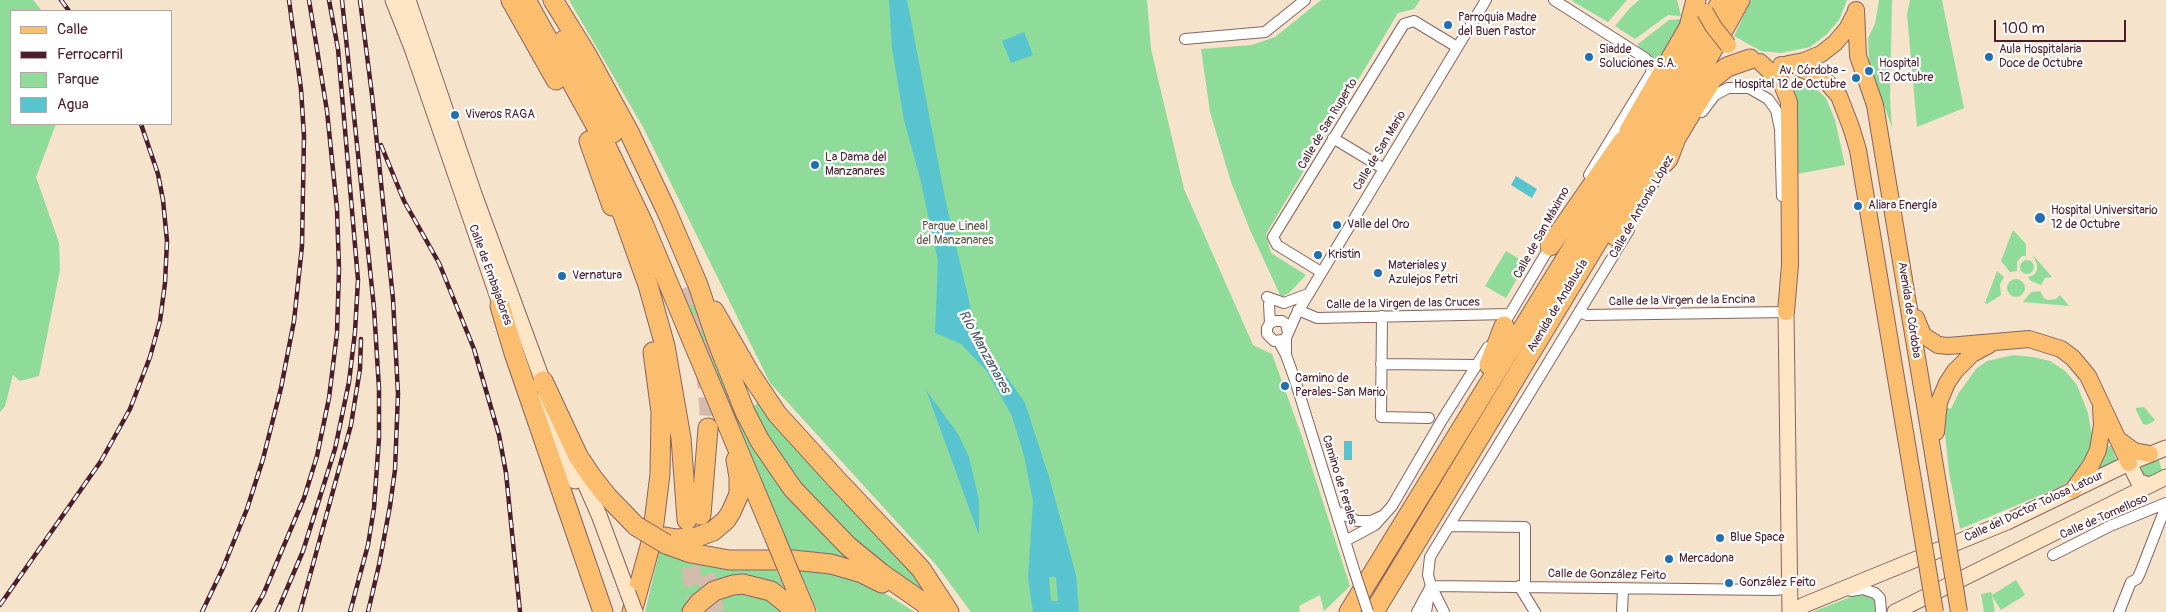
<!DOCTYPE html>
<html>
<head>
<meta charset="utf-8">
<style>
	body { margin:0 }
	#map { position:relative; width:2166px; height:612px; overflow:hidden; background:#f5e3cc; font-family:Pangolin,sans-serif }
	canvas { display:block }
	.legend { position:absolute; left:10px; top:10px; width:162px; height:115px; box-sizing:border-box; background:#fff; border:1px solid #b7a5aa; margin:0; padding:6px 9px; list-style:none; font-size:15px; color:#4a1f2b }
	.legend li { display:flex; align-items:center; gap:10px; height:25px }
	.legend b { width:25px; border:1px solid #b7a5aa }
	.scale { position:absolute; left:1994px; top:20px; width:132px; height:22px; box-sizing:border-box; border:2px solid #4a1f2b; border-top:0; padding-left:6px; font-size:15px; line-height:18px; white-space:nowrap; color:#4a1f2b; -webkit-text-stroke:4px #fff; paint-order:stroke }
</style>
</head>
<body>
<div id="map">
<canvas width="2166" height="612"></canvas>
<ul class="legend">
<li><b style="height:6px;background:#fbbe6e"></b>Calle</li>
<li><b style="height:6px;background:#4a1f2b"></b>Ferrocarril</li>
<li><b style="height:14px;background:#8fdb99"></b>Parque</li>
<li><b style="height:14px;background:#58c4d0"></b>Agua</li>
</ul>
<div class="scale">100 m</div>
</div>
<script>
const ctx = document.querySelector('canvas').getContext('2d');
ctx.lineJoin = 'round';
function fill(path, color) { ctx.fillStyle = color; ctx.fill(path, 'evenodd'); }
const shape = rows => new Path2D(rows.map(r => 'M' + r).join(''));
function trace(path, color, width, dash) { ctx.strokeStyle = color; ctx.lineWidth = width; ctx.lineCap = dash ? 'butt' : 'round'; ctx.setLineDash(dash || []); ctx.stroke(path); }
function drawText(font, color, halo, rows, align = 'center') {
  ctx.font = font + ' Pangolin,sans-serif'; ctx.lineWidth = 4.5; ctx.setLineDash([]); ctx.textBaseline = 'middle'; ctx.strokeStyle = halo; ctx.fillStyle = color; for (const [text, x, y, turn = 0] of rows) {
    ctx.save(); ctx.translate(x, y); ctx.rotate((+turn || 0) * Math.PI / 180); ctx.textAlign = isNaN(turn) ? turn : align; if (halo) ctx.strokeText(text, 0, 0); ctx.fillText(text, 0, 0); ctx.restore();
  }
}
const green = shape([
	[0,0,33,0,42,11,11,11,11,124,56,124,36,177,59,243,60,270,39,376,20,381,13,375,5,406,0,412],
	[569,0,1147,0,1151,49,1184,189,1253,345,1272,354,1301,434,1350,586,1324,611,1320,595,1299,606,1300,612,971,612,937,566,770,383,643,127],
	[1321,0,1420,0,1414,9,1398,13,1266,234,1271,253,1306,275,1289,293,1281,297,1250,230,1231,182,1210,112,1201,49,1252,45,1275,37],
	[1627,0,1608,22,1572,1,1573,0],
	[1639,0,1677,0,1681,16,1668,15,1635,39,1615,26,1630,8],
	[1751,0,1847,0,1839,20,1826,35,1810,47,1781,53,1761,51,1734,36],
	[1879,0,1892,0,1890,99,1892,128,1869,61,1868,38,1875,24],
	[1910,0,1942,0,1964,108,1917,127,1907,14],
	[1682,19,1658,64,1656,60,1639,47,1638,44,1669,20],
	[1800,83,1814,87,1826,98,1835,120,1845,165,1797,174,1796,100,1793,85],
	[2013,230,2026,244,2026,256,2022,256,2017,262,2017,271,2010,272,2001,261],
	[1506,251,1526,263,1506,298,1485,286],
	[2033,255,2052,277,2045,278,2041,285,2031,281,2028,277,2034,275,2037,270,2037,264],
	'2020 267a7 7 0 1 1 14 0a7 7 0 1 1-14 0Z',
	[1997,271,2004,277,2000,284,2001,295,1987,304,1985,303],
	'2007 288a9 9 0 1 1 18 0a9 9 0 1 1-18 0Z',
	[690,290,714,349,820,531,847,558,827,553,788,551,759,475,681,294],
	[2040,291,2044,298,2048,300,2056,299,2060,295,2069,306,2023,302,2031,292],
	[2013,355,2033,357,2050,361,2065,371,2077,385,2088,413,2093,441,2090,452,2081,467,2070,480,2060,487,1960,529,1949,472,1945,434,1946,407,1951,409,1958,394,1976,369,1987,361],
	[760,402,912,569,933,600,856,546,824,512,786,467,757,420,753,406],
	[2144,407,2155,420,2147,425,2143,424,2136,410,2136,408],
	[2105,446,2111,446,2117,461,2095,470],
	[2158,457,2163,474,2154,478,2144,477,2141,470,2143,464],
	[660,549,730,568,776,570,784,587,750,576,725,578,689,602,682,612,645,612],
	[798,567,840,574,878,589,915,612,818,612],
	[2016,580,2025,595,2001,610,1992,596,1995,612,1984,612,1981,594,1991,592,1992,595],
	[746,592,760,594,788,612,706,612,717,602,732,594],
	[1866,593,1876,598,1878,612,1812,612,1856,595]
]);
const water = shape([
	[889,0,907,0,946,203,974,322,987,348,1025,403,1049,477,1076,575,1079,612,1033,612,1028,579,1033,501,1024,456,1012,416,986,370,961,344,935,333,938,261,920,178,904,120,892,48],
	[1049,577,1056,577,1058,601,1051,601],
	[1024,32,1033,55,1011,63,1002,41],
	[1516,176,1537,189,1532,198,1511,185],
	[926,390,958,434,969,457,979,500,979,535],
	[1344,441,1352,441,1352,460,1344,460]
]);
const highwayTunnel = shape([
	[684,288,704,354,709,410,708,428],
	[702,519,705,570,715,612],
	[688,539,691,572,699,612]
]);
const street = shape([
	[1554,0,1645,58,1652,65,1651,73,1589,175],
	[1185,39,1265,32,1305,0],
	[1702,112,1715,95,1728,88,1749,88,1768,99,1776,110,1780,129,1782,196],
	[1333,138,1384,169],
	[1321,272,1277,245,1273,237,1404,24,1414,21,1457,47],
	[1267,297,1284,303,1308,294],
	[1269,304,1270,323,1267,328,1267,334,1274,341,1283,340],
	[1298,310,1317,318,1510,314],
	[1579,312,1587,315,1786,312,1786,308],
	[1382,316,1381,417,1429,418],
	[1270,323,1275,321,1282,321,1286,324,1288,333],
	[1501,329,1552,243],
	[1279,342,1286,355,1295,380,1355,573],
	[1286,355,1286,338,1296,315,1486,0],
	[1381,364,1477,365],
	[1336,511,1357,521,1371,521,1382,516],
	[1449,526,1525,527,1525,586],
	[1345,541,1375,525,1392,506,1442,420,1488,347],
	[2053,555,2110,526,2166,503],
	[1431,586,1775,590,1783,589,1789,582],
	[1519,586,1535,612],
	[1851,591,1863,589,1875,593,1880,598,1881,612],
	[1417,612,1431,586],
	[1426,612,1429,594],
	[1444,612,1431,586,1428,575,1430,557,1629,230],
	[1622,612,1623,589],
	[2119,612,2131,582,2137,579,2140,573,2166,506]
]);
const secondary = shape([
	[393,0,412,48,504,315],
	[408,0,474,194,546,390],
	[1786,312,1790,612],
	[539,401,557,444,575,481],
	[2129,463,2138,481,2148,485],
	[577,465,599,515,628,593],
	[1792,612,1804,605,2007,522,2129,463,2166,448],
	[1895,612,2166,477]
]);
const primary = shape([
	[1856,10,1858,56,1875,105,1938,484],
	[1760,62,1781,82,1789,102,1790,265,1786,312],
	[1788,64,1804,61,1821,54,1835,43,1847,29,1856,12],
	[1781,65,1799,68,1824,79,1839,96,1851,127,1858,150,1914,486],
	[1916,318,1923,335,1938,345,1948,346,2029,339,2061,349,2073,358,2088,376,2129,463],
	[1936,432,1939,402,1947,383,1955,371,1972,354,1989,345],
	[2119,440,2134,451,2150,454],
	[2073,490,2091,465,2098,450,2102,425,2101,408]
]);
const highway = shape([
	[511,0,556,80],
	[526,0,602,137,643,223,775,538],
	[553,0,587,55,629,132,666,210,698,285,717,341,745,412,760,441,793,489,848,546,881,573,924,603,933,612],
	[564,40,613,133],
	[1629,131,1689,27,1696,0],
	[589,141,612,206],
	[614,190,648,285,665,346,681,438,687,520],
	[1615,236,1657,170,1668,159,1676,138,1688,118,1713,78,1727,67,1750,59],
	[1550,246,1623,141],
	[500,306,514,353,603,612],
	[714,311,749,372,777,414,837,480,921,569,949,612],
	[1489,365,1504,326],
	[543,381,578,456,592,477,607,496,636,526],
	[701,515,708,428],
	[665,537,676,539,697,537,713,531,726,520,731,512,739,494,739,477,736,460],
	[666,544,691,553,729,560,793,560,831,564,862,573,882,583],
	[791,577,806,612],
	[632,612,652,539,660,474,661,412,653,352],
	[692,612,699,603,714,591,733,585,743,584,771,591,786,603,794,612],
	[1349,612,1682,69,1722,0],
	[1374,612,1704,65,1740,0]
]);
const rail = shape([
	[61,0,69,11],
	[342,0,374,308,379,389,379,438,374,508,368,545,350,612],
	[360,0,372,95,393,299,398,394,395,470,390,506,379,565,368,612],
	[381,145,404,201,439,263,474,349,499,435,506,473,520,612],
	[0,605,101,461,130,409,150,357,160,321,165,283,167,241,163,200,158,174,141,124],
	[202,612,223,568,247,509,263,459,281,388,294,321,302,246,304,136,301,89,289,0],
	[253,612,263,595,304,498,317,456,329,398,337,333,339,269,337,209,327,111,309,0],
	[277,612,303,551,335,449,349,382,355,332,358,280,353,222,338,49,329,0],
	[300,612,351,425,360,369,361,339]
]);
const streetBridge = shape([
	[1355,573,1368,612]
]);
const secondaryBridge = shape([
	[628,593,635,612]
]);
const primaryBridge = shape([
	[1705,12,1713,26,1728,45],
	[1938,484,1959,612],
	[1914,486,1935,612]
]);
const highwayBridge = shape([
	[636,526,666,544],
	[775,538,791,577]
]);
const markers = [
	[1448,25,5,"#1f6fb2"],
	[1589,57,5,"#1f6fb2"],
	[1989,57,5,"#1f6fb2"],
	[1869,71,5,"#1f6fb2"],
	[1856,78,5,"#1f6fb2"],
	[455,115,5,"#1f6fb2"],
	[815,165,5,"#1f6fb2"],
	[1858,206,5,"#1f6fb2"],
	[2040,218,6,"#1f6fb2"],
	[1337,225,5,"#1f6fb2"],
	[1318,255,5,"#1f6fb2"],
	[1378,273,5,"#1f6fb2"],
	[562,276,5,"#1f6fb2"],
	[1285,386,5,"#1f6fb2"],
	[1720,538,5,"#1f6fb2"],
	[1669,559,5,"#1f6fb2"],
	[1729,583,5,"#1f6fb2"]
];
const poiNames = [
	["Parroquia Madre",1458,18],
	["del Buen Pastor",1458,32],
	["Siadde",1599,50],
	["Soluciones S.A.",1599,64],
	["Aula Hospitalaria",1999,50],
	["Doce de Octubre",1999,64],
	["Hospital",1879,64],
	["12 Octubre",1879,78],
	["Av. Córdoba -",1846,71,"right"],
	["Hospital 12 de Octubre",1846,85,"right"],
	["Viveros RAGA",465,115],
	["La Dama del",825,158],
	["Manzanares",825,172],
	["Aliara Energía",1868,206],
	["Hospital Universitario",2051,211],
	["12 de Octubre",2051,225],
	["Valle del Oro",1347,225],
	["Kristin",1328,255],
	["Materiales y",1388,266],
	["Azulejos Petri",1388,280],
	["Vernatura",572,276],
	["Camino de",1295,379],
	["Perales-San Mario",1295,393],
	["Blue Space",1730,538],
	["Mercadona",1679,559],
	["González Feito",1739,583]
];
const streetNames = [
	["Calle de San Ruperto",1328,124,-59],
	["Calle de San Mario",1380,151,-59],
	["Calle de Antonio López",1642,207,-60],
	["Calle de San Máximo",1542,233,-61],
	["Calle de Embajadores",490,275,70],
	["Calle de la Virgen de la Encina",1682,301,-1],
	["Calle de la Virgen de las Cruces",1403,304,-1],
	["Avenida de Andalucía",1558,306,-59],
	["Avenida de Córdoba",1909,310,81],
	["Camino de Perales",1339,480,73],
	["Calle del Doctor Tolosa Latour",2034,507,-25],
	["Calle de Tomelloso",2104,517,-24],
	["Calle de González Feito",1607,575,1]
];
const parkNames = [
	["Parque Lineal",955,227],
	["del Manzanares",955,241]
];
const waterNames = [
	["Río Manzanares",984,352,61]
];
fill(green, '#8fdb99');
fill(water, '#58c4d0');
trace(highwayTunnel, '#d3bcac', 19, [19, 9]);
trace(street, '#866463', 12);
trace(secondary, '#866463', 17);
trace(primary, '#866463', 18);
trace(highway, '#866463', 21);
trace(street, '#fff', 10);
trace(secondary, '#fde5c5', 15);
trace(primary, '#fbbe6e', 16);
trace(highway, '#fbbe6e', 19);
trace(rail, '#4a1f2b', 4.5);
trace(rail, '#fff', 2.5, [8]);
trace(streetBridge, '#866463', 12, []);
trace(secondaryBridge, '#866463', 17, []);
trace(primaryBridge, '#866463', 18, []);
trace(highwayBridge, '#866463', 21, []);
trace(streetBridge, '#fff', 10);
trace(secondaryBridge, '#fde5c5', 15);
trace(primaryBridge, '#fbbe6e', 16);
trace(highwayBridge, '#fbbe6e', 19);
for (const [x, y, r, color] of markers) { const dot = new Path2D(); dot.arc(x, y, r, 0, 2 * Math.PI); ctx.fillStyle = color; ctx.fill(dot); trace(dot, '#fff', 2); }
drawText('12px', '#4a1f2b', '#fff', poiNames, 'left');
drawText('12px', '#4a1f2b', '#fff', streetNames);
drawText('12px', '#5f574c', '#fff', parkNames);
drawText('italic 14px', '#4f5965', '#fff', waterNames);
</script>
</body>
</html>
